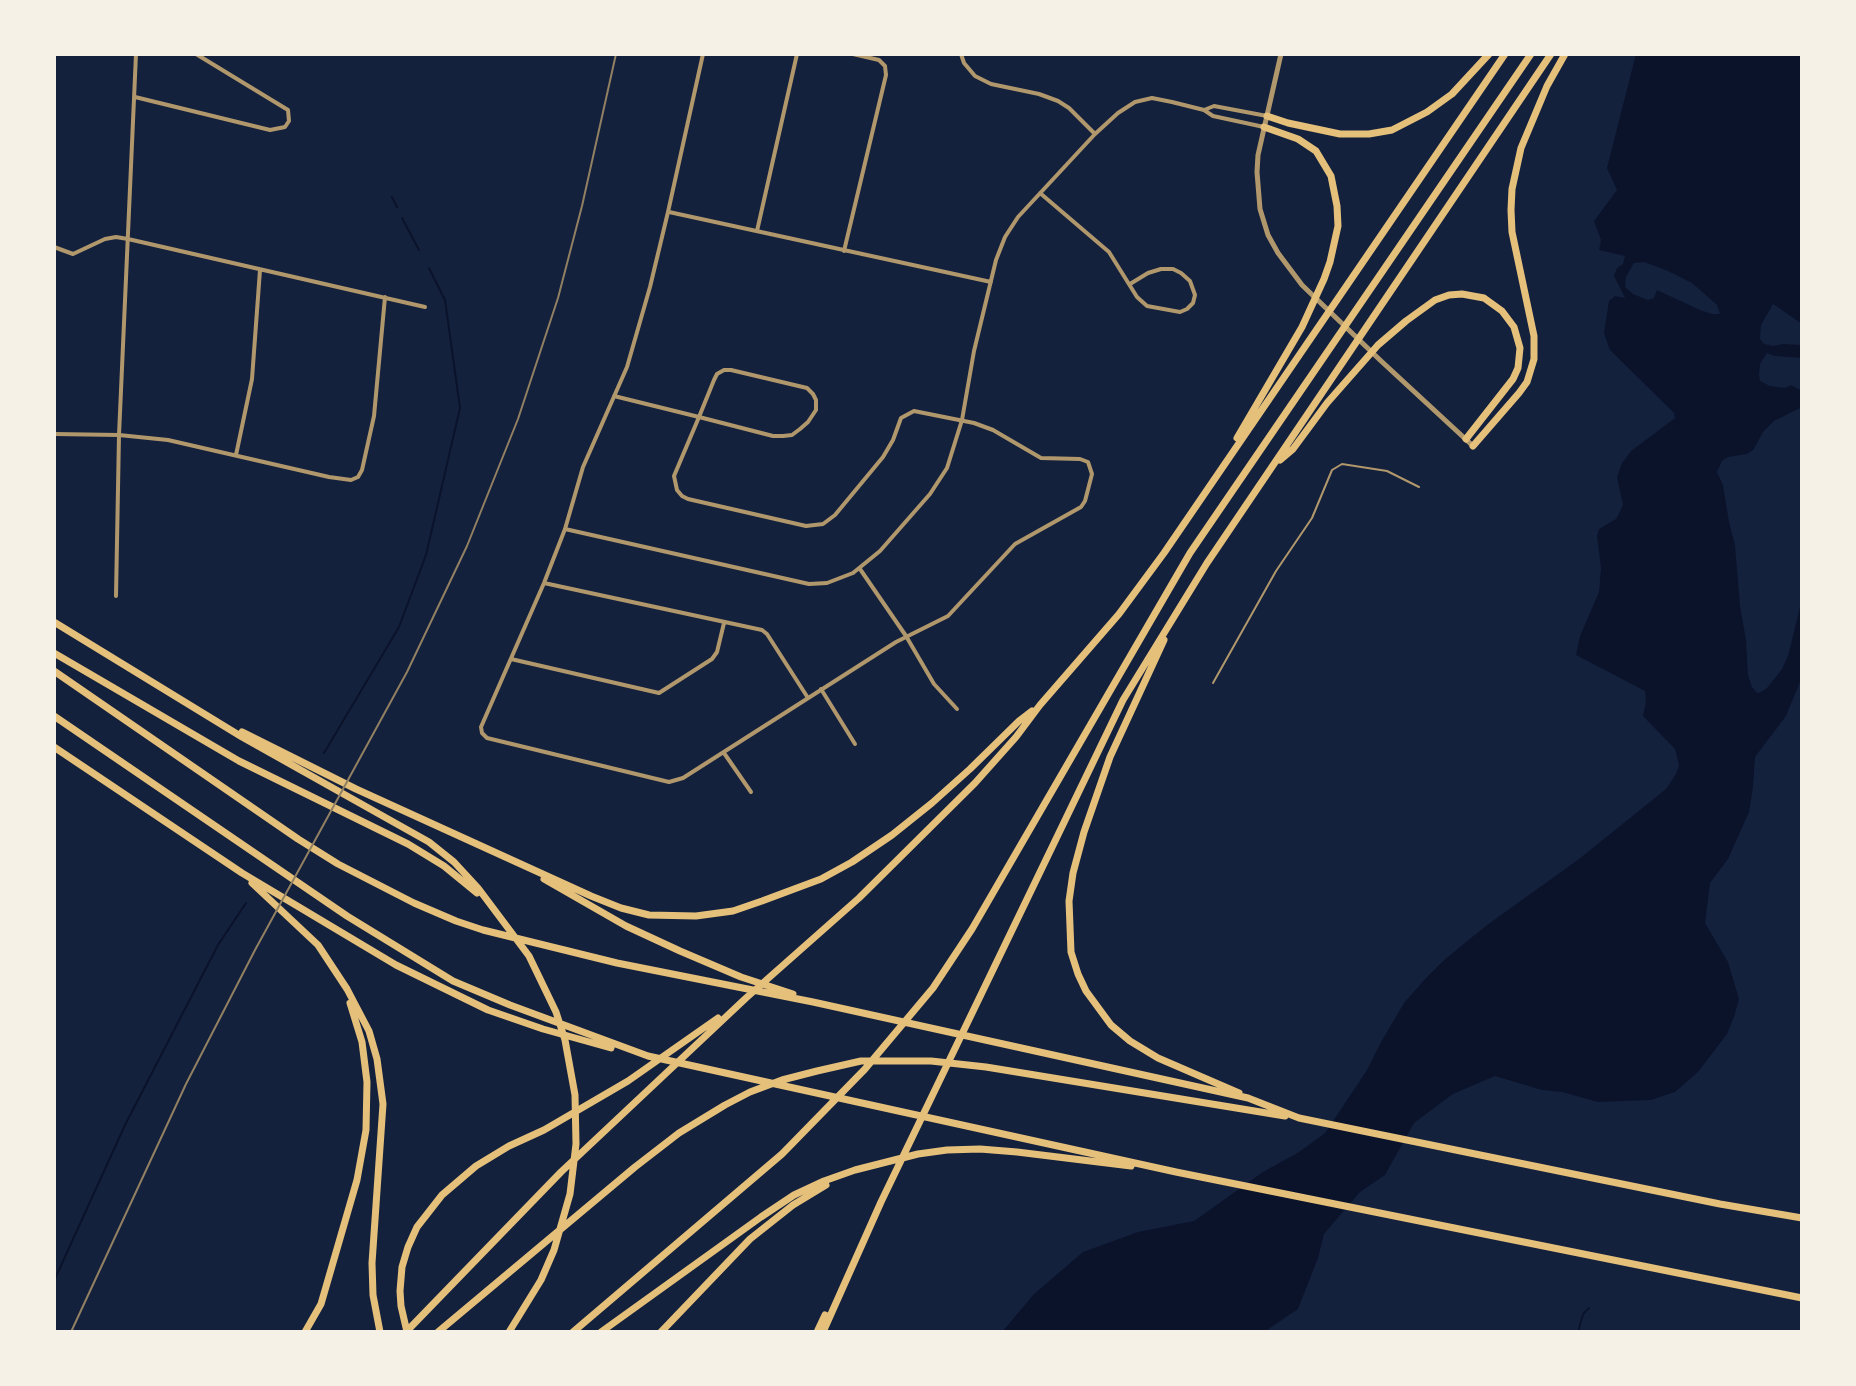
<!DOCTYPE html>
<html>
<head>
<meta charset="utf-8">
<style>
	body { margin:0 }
	#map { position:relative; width:1856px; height:1386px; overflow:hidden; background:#14213d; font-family:Mulish,sans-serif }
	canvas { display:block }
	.frame { position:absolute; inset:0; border:56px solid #f6f1e7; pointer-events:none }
</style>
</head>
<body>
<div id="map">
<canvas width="1856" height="1386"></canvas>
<div class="frame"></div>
</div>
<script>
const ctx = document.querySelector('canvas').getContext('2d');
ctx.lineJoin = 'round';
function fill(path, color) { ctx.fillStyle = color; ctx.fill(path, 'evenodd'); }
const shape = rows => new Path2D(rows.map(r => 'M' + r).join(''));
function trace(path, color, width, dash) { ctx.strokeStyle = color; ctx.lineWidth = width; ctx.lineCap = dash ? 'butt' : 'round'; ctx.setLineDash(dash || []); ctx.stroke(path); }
const water = shape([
	[1636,54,1802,54,1802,324,1773,304,1761,325,1760,339,1764,344,1774,346,1783,344,1802,345,1802,358,1774,356,1767,353,1760,364,1759,375,1760,381,1770,386,1785,388,1791,385,1802,391,1802,407,1774,421,1763,432,1754,449,1747,454,1728,457,1722,461,1717,472,1723,485,1729,522,1735,545,1740,606,1746,640,1748,675,1752,687,1756,692,1759,693,1767,688,1782,669,1788,656,1802,599,1802,677,1786,716,1755,757,1753,787,1749,812,1728,859,1710,883,1705,923,1728,962,1739,999,1734,1017,1727,1034,1698,1072,1675,1092,1651,1100,1598,1102,1562,1092,1542,1090,1495,1076,1453,1094,1414,1123,1385,1175,1360,1192,1324,1234,1318,1258,1298,1309,1264,1332,1002,1332,1034,1294,1083,1252,1138,1232,1194,1221,1263,1172,1299,1152,1325,1133,1367,1070,1381,1042,1404,1003,1426,978,1444,960,1487,925,1579,859,1666,789,1676,774,1679,765,1675,749,1643,716,1646,702,1645,691,1576,655,1580,636,1599,592,1601,568,1597,536,1599,529,1616,519,1623,505,1617,477,1622,463,1631,451,1675,418,1674,413,1610,350,1604,333,1609,301,1615,296,1625,298,1614,276,1617,268,1623,264,1625,256,1599,250,1601,240,1594,221,1617,190,1607,168],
	[1644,262,1668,271,1692,283,1717,305,1720,314,1712,314,1700,310,1657,290,1654,298,1648,300,1633,294,1625,287,1626,277,1634,263]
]);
const stream = shape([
	[392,197,397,207],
	[402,218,419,250],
	[324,753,399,627,426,555,460,408,445,300,429,268],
	[54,1281,125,1125,218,945,246,903],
	[1578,1332,1583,1314,1589,1308]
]);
const service = shape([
	[1213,683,1276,571,1312,518,1332,470,1342,464,1387,471,1419,487]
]);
const minor = shape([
	[961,54,964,63,975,76,991,84,1039,94,1058,101,1069,108,1095,134],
	[135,97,270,130,285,127,289,121,288,110,196,54],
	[1204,110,1214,106,1267,116],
	[1040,193,1109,252,1137,297,1147,306,1180,312,1187,309,1193,303,1195,295,1190,281,1181,273,1173,269,1161,269,1148,273,1130,284],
	[669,212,991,282],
	[757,231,797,54],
	[54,247,73,254,105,239,116,237,128,239,425,307],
	[844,251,886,75,885,66,879,60,853,54],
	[614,396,699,417,773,436,783,436,792,435,800,429,808,422,816,410,816,400,813,394,807,388,731,370,724,370,717,374,714,380,699,417,674,476,677,490,682,496,688,499,806,526,823,524,835,515,883,457,893,440,901,418,914,411,974,423,993,430,1041,458,1080,459,1088,462,1092,474,1085,501,1081,507,1015,544,948,616,896,642,683,778,669,782,487,738,482,733,481,727,544,583,565,529,583,467,627,367,650,287,668,212,703,54],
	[54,434,119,435,168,440,329,477,351,480,358,477,362,470,374,416,385,297],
	[236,455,252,379,260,270],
	[565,529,809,584,827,583,853,573,880,551,930,494,947,468,962,420,974,351,996,260,1005,237,1018,217,1095,134,1118,113,1135,102,1152,98,1172,102,1204,110,1213,116,1264,127],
	[860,569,906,636,934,684,957,709],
	[544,583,762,630,767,634,808,698],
	[116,596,119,435,136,54],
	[511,659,659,693,712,659,717,652,724,623],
	[821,689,855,744],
	[724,753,751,792]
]);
const tertiary = shape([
	[1281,54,1258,155,1257,172,1260,209,1268,235,1278,253,1302,285,1380,360,1473,446]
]);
const motorway = shape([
	[1267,116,1288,123,1340,134,1369,134,1392,130,1427,112,1452,94,1489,54],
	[1237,438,1302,327,1324,279,1330,262,1338,226,1337,206,1331,176,1316,151,1298,139,1264,127],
	[1473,446,1519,393,1527,382,1534,359,1534,336,1512,232,1511,210,1512,189,1521,148,1547,86,1565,54],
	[1280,460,1293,449,1327,403,1378,345,1406,321,1435,300,1449,295,1462,294,1484,298,1502,311,1514,327,1520,348,1518,368,1513,379,1466,439],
	[54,622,242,737,429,842,454,862,478,888,529,956,556,1012,565,1040,575,1095,576,1144,570,1194,554,1250,541,1280,509,1332],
	[1164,640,1110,757,1084,832,1073,873,1069,901,1071,952,1078,974,1086,991,1111,1025,1130,1041,1158,1058,1239,1093],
	[54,653,239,761,408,844,444,866,477,893],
	[54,671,298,839,338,864,414,903,456,921,483,930,617,963,813,1002,1248,1098,1299,1118,1720,1204,1802,1218],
	[54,716,347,916,453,981,510,1005,648,1056,1176,1172,1802,1298],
	[242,732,356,789,591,896,621,908,649,915,696,916,733,911,762,901,821,879,852,862,892,835,932,803,970,769,1019,721,1032,711],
	[54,747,242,873,396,965,488,1010,543,1029,611,1048],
	[544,879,626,926,680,951,741,977,793,994],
	[252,883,318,945,347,989,369,1031,377,1059,383,1104,372,1263,373,1295,380,1332],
	[305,1332,321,1304,357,1180,366,1130,367,1082,362,1042,350,1003],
	[406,1332,561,1172,746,998,859,898,975,783,1016,737,1040,705,1119,614,1164,553,1505,54],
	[407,1332,401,1306,400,1291,402,1267,408,1247,417,1227,442,1195,476,1166,509,1146,544,1130,628,1081,718,1018],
	[438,1332,635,1167,679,1133,725,1105,750,1092,782,1080,817,1071,861,1061,931,1061,986,1067,1285,1116],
	[573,1332,782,1154,865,1069,933,988,972,929,1190,553,1531,54],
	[601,1332,761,1217,794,1195,824,1181,855,1170,918,1154,947,1150,980,1149,1017,1152,1131,1166],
	[661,1332,750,1239,793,1205,826,1185],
	[817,1332,825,1315],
	[823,1332,881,1202,1123,700,1207,563,1551,54]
]);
const rail = shape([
	[71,1332,186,1084,255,950,407,672,467,546,518,419,558,298,582,206,616,54]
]);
fill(water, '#0b132b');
trace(stream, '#0b132b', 2);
trace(service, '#b1986c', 2);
trace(minor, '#b1986c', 4);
trace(tertiary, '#b1986c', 5);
trace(motorway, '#e5c07b', 7);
trace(rail, '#918062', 2);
</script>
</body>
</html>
